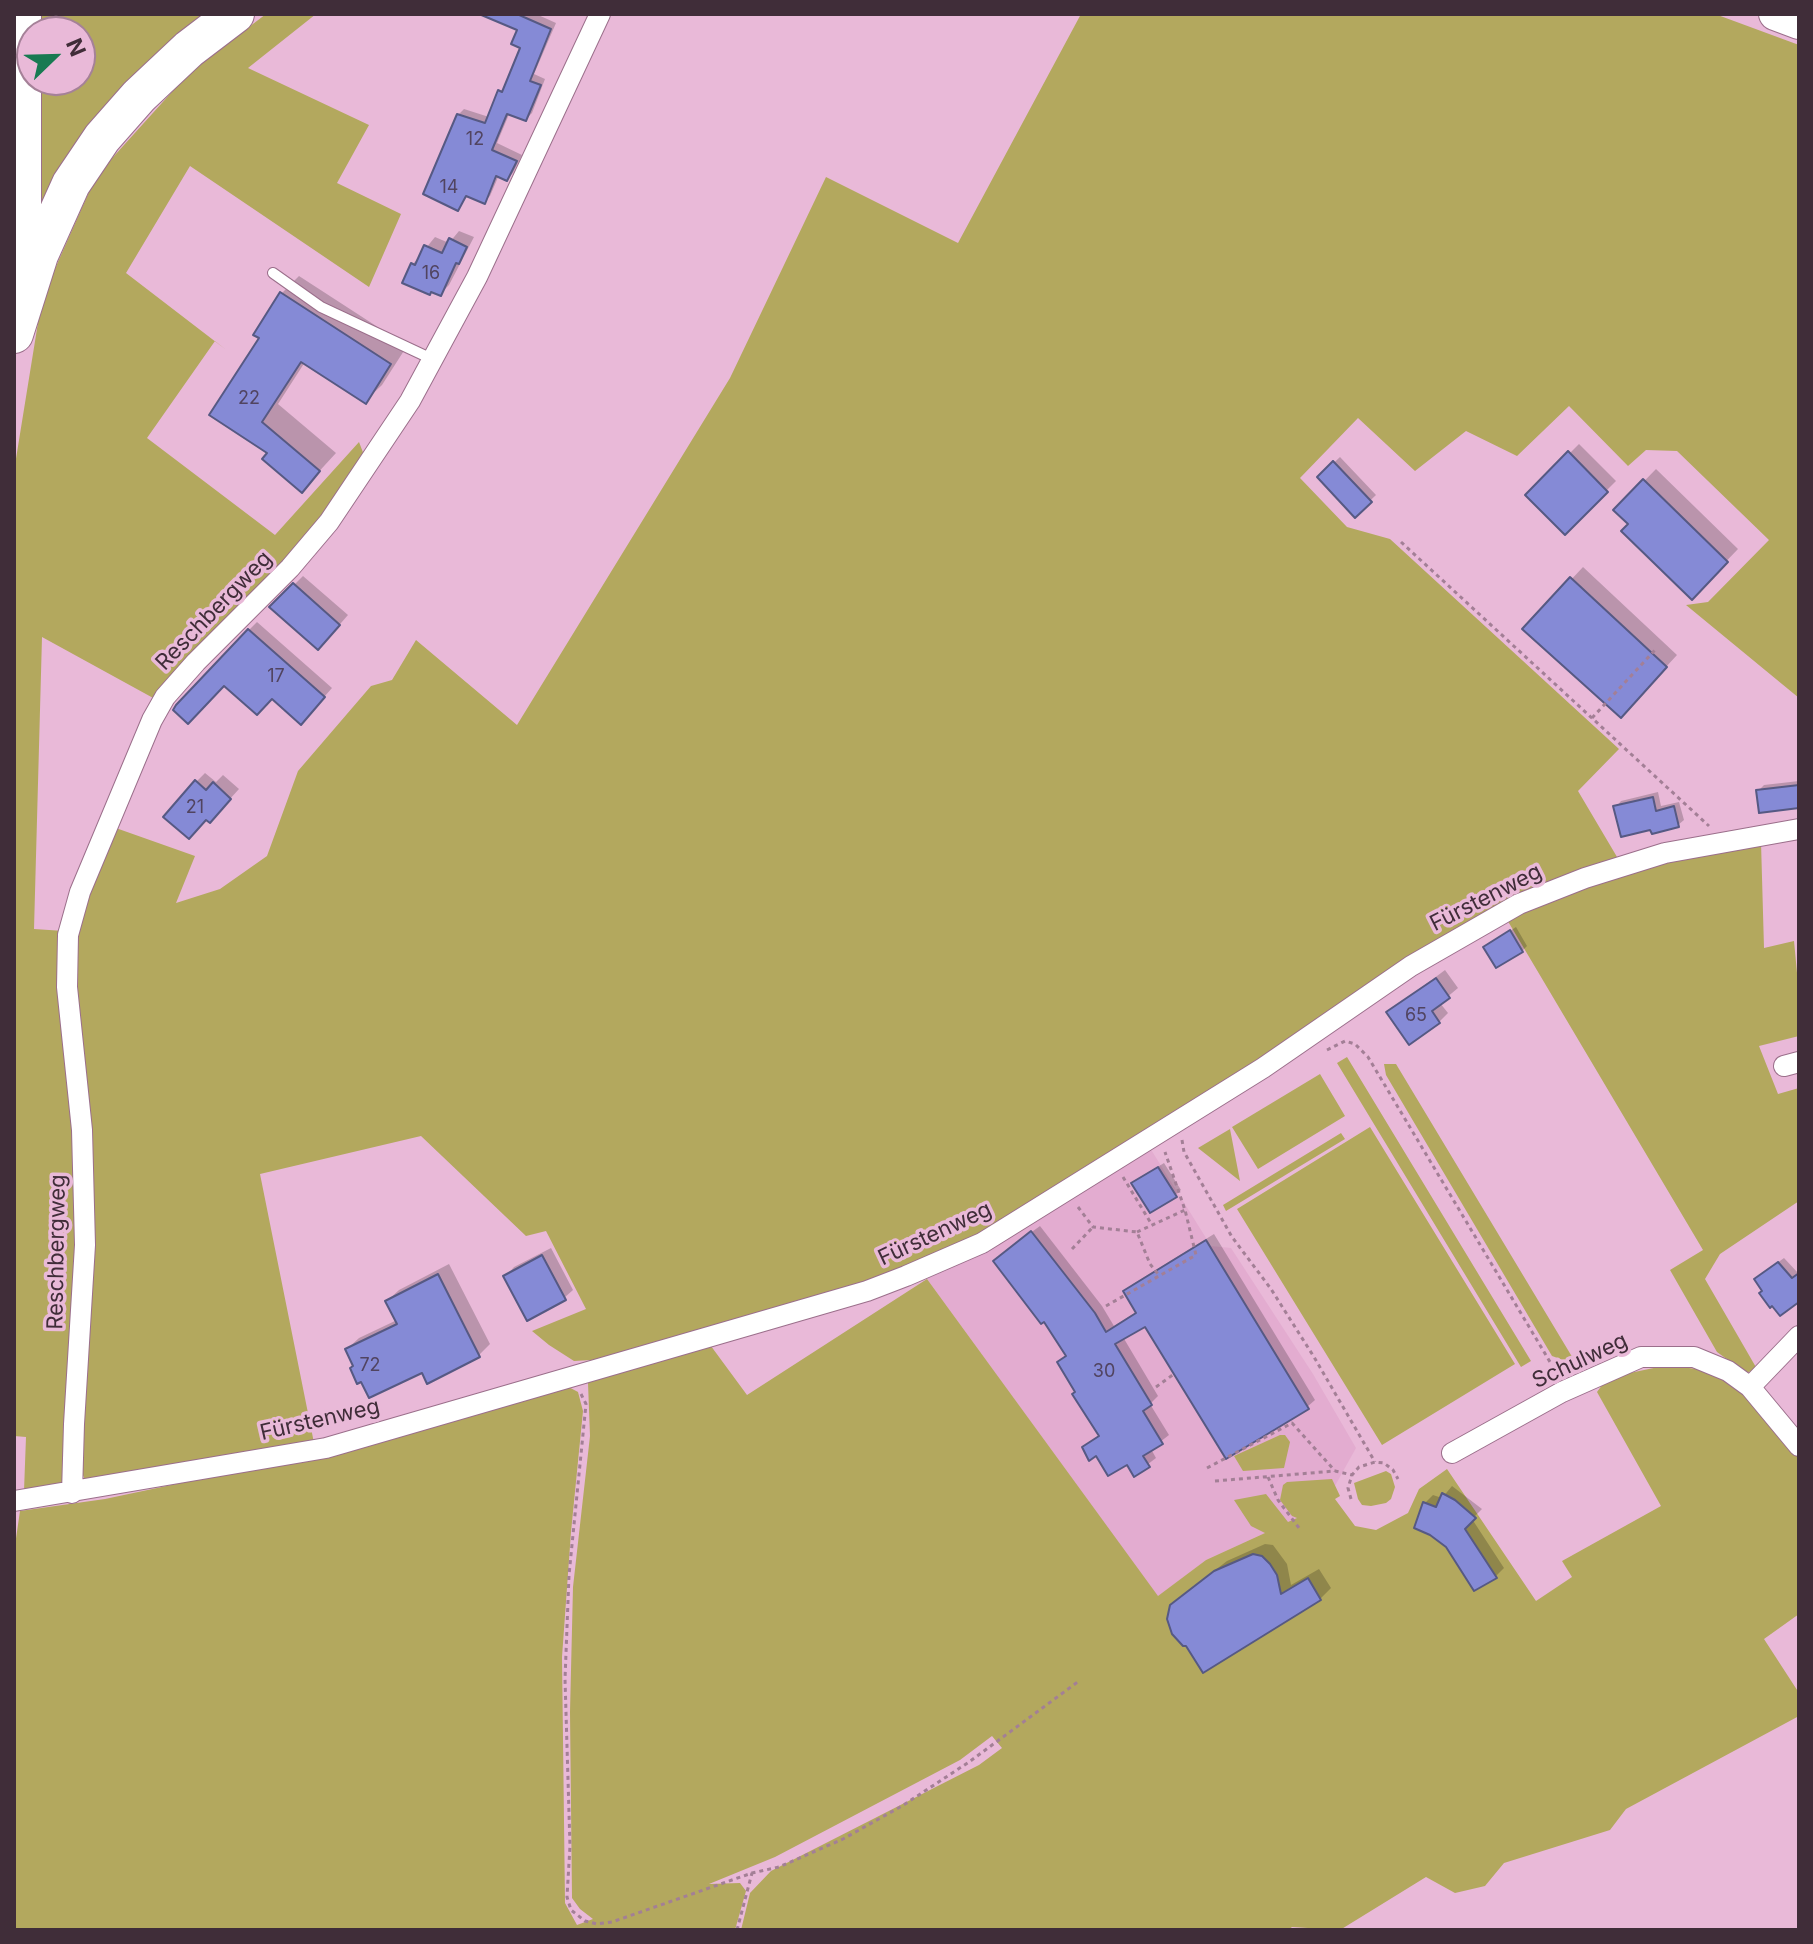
<!DOCTYPE html>
<html>
<head>
<meta charset="utf-8">
<style>
	body { margin:0 }
	#map { position:relative; width:1813px; height:1944px; overflow:hidden; background:#e9b9d8; font-family:Inter,sans-serif }
	canvas { display:block }
	.frame { position:absolute; inset:0; border:16px solid #402d39; pointer-events:none }
	.north { position:absolute; left:16px; top:16px; width:80px; height:80px; box-sizing:border-box; background:#e9b9d8; border:2px solid #a58198; border-radius:50%; rotate:67deg; font-size:22px; font-weight:700; line-height:32px; text-align:center; color:#402d39 }
	.north::after { content:''; display:block; margin:auto; width:28px; height:36px; background:#187a52; clip-path:polygon(50% 0,100% 100%,50% 72%,0 100%) }
</style>
</head>
<body>
<div id="map">
<canvas width="1813" height="1944"></canvas>
<div class="frame"></div>
<div class="north">N</div>
</div>
<script>
const ctx = document.querySelector('canvas').getContext('2d');
ctx.lineJoin = 'round';
function fill(path, color) { ctx.fillStyle = color; ctx.fill(path, 'evenodd'); }
const shape = rows => new Path2D(rows.map(r => 'M' + r).join(''));
function trace(path, color, width, dash) { ctx.strokeStyle = color; ctx.lineWidth = width; ctx.lineCap = dash ? 'butt' : 'round'; ctx.setLineDash(dash || []); ctx.stroke(path); }
function drawText(font, color, halo, rows, align = 'center') {
  ctx.font = font + ' Inter,sans-serif'; ctx.lineWidth = 7; ctx.setLineDash([]); ctx.textBaseline = 'middle'; ctx.strokeStyle = halo; ctx.fillStyle = color; for (const [text, x, y, turn = 0] of rows) {
    ctx.save(); ctx.translate(x, y); ctx.rotate((+turn || 0) * Math.PI / 180); ctx.textAlign = isNaN(turn) ? turn : align; if (halo) ctx.strokeText(text, 0, 0); ctx.fillText(text, 0, 0); ctx.restore();
  }
}
const built = shape([
	[1150,1148,1211,1246,1231,1248,1313,1374,1356,1448,1331,1493,1298,1518,1206,1560,1158,1597,927,1279,966,1259]
]);
const green = shape([
	[33,14,221,14,31,219,34,80,80,80,80,32,33,32],
	[266,14,316,14,248,68,369,125,337,183,401,214,369,287,190,166,126,273,225,349,215,341,147,438,275,535,359,442,364,455,304,542,155,699,42,637,34,929,64,931,81,1225,64,1484,24,1491,26,1437,14,1436,14,471,42,298,96,176,189,73],
	[1081,14,1715,14,1799,45,1799,698,1686,605,1708,602,1769,540,1677,451,1646,450,1628,466,1569,406,1517,456,1466,431,1415,471,1358,418,1300,478,1347,527,1390,539,1619,749,1578,791,1620,862,1562,881,967,1243,903,1271,609,1359,574,1361,549,1345,532,1331,586,1309,546,1231,526,1236,421,1136,260,1174,314,1443,85,1480,79,1465,73,1015,75,931,113,827,195,856,176,903,220,889,267,856,298,771,371,686,392,680,416,640,517,725,730,378,826,177,958,243],
	[1761,842,1764,948,1794,941,1799,994,1799,1036,1759,1046,1778,1094,1799,1088,1799,1201,1720,1254,1705,1279,1757,1369,1746,1373,1717,1352,1670,1270,1703,1250,1506,918,1573,891,1659,864],
	[1347,1057,1531,1361,1521,1367,1337,1063],
	[1384,1064,1396,1064,1577,1365,1552,1356,1386,1075],
	[1320,1074,1345,1116,1258,1169,1232,1127],
	[1370,1127,1515,1364,1382,1445,1237,1209],
	[1230,1129,1240,1181,1198,1148],
	[1341,1133,1345,1139,1226,1211,1223,1205],
	[927,1279,1158,1596,1206,1560,1265,1533,1251,1526,1234,1500,1266,1494,1288,1522,1297,1518,1292,1516,1280,1500,1283,1485,1287,1482,1332,1479,1340,1496,1335,1499,1355,1526,1376,1530,1408,1513,1419,1489,1447,1469,1536,1601,1572,1577,1562,1561,1661,1506,1597,1392,1605,1381,1625,1374,1668,1365,1710,1371,1747,1394,1799,1455,1799,1614,1764,1639,1799,1693,1799,1716,1626,1809,1610,1830,1504,1863,1485,1886,1455,1893,1426,1877,1340,1930,1292,1927,1288,1930,741,1930,750,1893,771,1871,979,1765,1002,1748,992,1736,960,1760,775,1857,709,1884,740,1883,746,1891,735,1930,14,1930,14,1552,20,1511,105,1499,318,1454,563,1384,578,1392,583,1411,571,1532,562,1657,565,1903,577,1925,593,1919,580,1909,572,1898,570,1712,573,1587,590,1436,588,1383,603,1372,708,1342,747,1395],
	[1280,1435,1285,1435,1290,1442,1284,1468,1243,1471,1234,1456],
	[1386,1471,1391,1474,1395,1487,1391,1499,1386,1503,1371,1506,1362,1505,1358,1499,1354,1483]
]);
const shadow = shape([
	[527,14,536,14,556,23,534,74,545,79,532,113,526,119,510,112,497,143,522,155,513,173,507,179,499,175,490,196,484,202,468,195,458,209,458,115,464,109,489,117,523,47,524,18],
	[459,231,474,237,449,285,440,294,413,264,435,237,449,243],
	[299,276,407,346,382,385,365,401,305,362,278,404,336,453,302,490,270,452,212,415,261,338,256,334,282,293],
	[1579,444,1616,481,1565,532,1528,495],
	[1340,457,1376,495,1355,515,1319,477],
	[1656,469,1738,549,1692,597,1616,510],
	[1583,567,1677,655,1632,704,1525,629],
	[303,576,348,615,327,639,272,607],
	[257,622,332,688,309,714,272,697,224,683,175,710,207,672],
	[205,773,216,782,223,775,239,789,219,811,207,817,196,782],
	[1799,781,1799,806,1758,791,1764,785],
	[1658,792,1661,806,1679,802,1684,820,1678,825,1616,807,1621,801],
	[1516,927,1527,946,1522,951,1485,947],
	[1445,970,1458,988,1440,1003,1448,1013,1439,1022,1389,1012],
	[1164,1163,1181,1190,1175,1195,1140,1178],
	[1040,1226,1102,1306,1114,1326,1138,1311,1126,1291,1133,1284,1214,1234,1315,1400,1307,1407,1145,1324,1123,1337,1158,1396,1150,1404,1169,1435,1151,1449,1156,1458,1135,1474,1128,1462,1084,1447,1100,1435,1059,1362,1067,1354,1003,1253],
	[551,1248,573,1290,564,1298,506,1276,514,1267],
	[1784,1258,1799,1274,1799,1300,1764,1291,1762,1274],
	[449,1264,490,1344,479,1355,428,1382,423,1371,355,1365,347,1349,359,1338,397,1320,387,1301,399,1290],
	[1452,1486,1482,1509,1472,1519,1504,1568,1496,1576,1425,1503,1433,1495,1442,1498],
	[1265,1544,1273,1545,1287,1564,1291,1585,1319,1569,1331,1588,1320,1599,1183,1595,1227,1561]
]);
const building = shape([
	[479,14,517,14,551,29,530,81,541,85,526,121,507,114,492,150,517,161,507,181,496,176,485,204,466,196,458,211,423,194,457,114,485,123,498,90,502,92,520,48,511,44,517,30,479,14],
	[449,238,467,247,459,264,456,263,441,296,431,292,430,295,402,283,411,263,415,265,424,245,442,253,449,238],
	[280,292,391,364,366,404,301,362,262,422,320,471,302,493,262,459,267,453,209,415,259,338,253,335,280,292],
	[1568,451,1608,492,1565,535,1525,495,1568,451],
	[1333,461,1372,502,1355,518,1317,477,1333,461],
	[1643,479,1728,562,1692,600,1621,531,1628,524,1613,510,1643,479],
	[1570,577,1667,667,1621,718,1522,629,1570,577],
	[293,583,340,625,318,650,269,607,293,583],
	[248,629,325,697,301,725,272,699,257,715,224,686,188,724,173,710,176,705,248,629],
	[195,780,206,790,213,782,231,799,210,823,206,820,189,839,163,817,195,780],
	[1799,785,1799,808,1759,813,1756,790,1799,785],
	[1653,797,1656,811,1674,806,1679,827,1652,834,1650,830,1621,837,1613,806,1653,797],
	[1510,930,1523,952,1496,968,1483,947,1510,930],
	[1436,978,1450,998,1432,1011,1440,1023,1409,1045,1386,1012,1436,978],
	[1158,1167,1177,1197,1150,1213,1131,1183,1158,1167],
	[1031,1231,1095,1313,1106,1332,1136,1313,1123,1291,1206,1240,1309,1409,1226,1459,1145,1327,1115,1344,1152,1405,1143,1411,1163,1444,1143,1456,1150,1467,1134,1477,1127,1465,1108,1476,1096,1456,1089,1461,1082,1447,1099,1436,1072,1394,1075,1392,1057,1362,1066,1356,1044,1322,1041,1324,993,1261,1031,1231],
	[542,1255,566,1300,527,1321,503,1276,542,1255],
	[1778,1262,1792,1278,1799,1273,1799,1302,1780,1316,1772,1306,1770,1308,1759,1293,1762,1291,1754,1279,1778,1262],
	[438,1274,480,1357,427,1384,422,1373,369,1398,361,1382,357,1384,350,1368,353,1366,345,1349,397,1324,385,1301,438,1274],
	[1442,1493,1455,1500,1476,1518,1465,1529,1497,1578,1474,1591,1446,1547,1430,1535,1414,1528,1423,1502,1436,1507,1442,1493],
	[1253,1554,1262,1556,1270,1564,1277,1575,1281,1594,1308,1578,1321,1600,1203,1673,1186,1646,1183,1646,1172,1634,1167,1619,1170,1605,1214,1571,1253,1554]
]);
const path = shape([
	[1401,542,1709,826],
	[1592,718,1655,650],
	[1327,1050,1345,1041,1355,1044,1368,1057,1556,1372],
	[1182,1140,1184,1152,1232,1237,1271,1289,1314,1357,1375,1462],
	[1123,1177,1152,1225],
	[1078,1207,1093,1227,1137,1232,1150,1264,1158,1274],
	[1137,1232,1185,1210],
	[1072,1249,1093,1227],
	[1106,1306,1196,1255,1185,1210,1165,1152],
	[1156,1387,1174,1374],
	[581,1394,586,1404,569,1575,565,1679,570,1846,567,1897,571,1910,585,1921,597,1924,612,1922,752,1873,779,1867,843,1839,902,1806,969,1762,1079,1681],
	[1207,1468,1292,1423,1335,1471],
	[1268,1477,1278,1500,1299,1528],
	[1215,1481,1335,1471,1352,1475],
	[1351,1499,1348,1488,1352,1475,1359,1467,1375,1462,1384,1463,1393,1470,1398,1479],
	[737,1930,752,1873]
]);
const lane = shape([
	[273,273,321,307,432,359]
]);
const street = shape([
	[1784,1066,1799,1062],
	[1750,1387,1799,1336],
	[1452,1453,1562,1392,1641,1357,1694,1357,1728,1371,1750,1387,1799,1446],
	[72,1493,74,1424,85,1245,82,1130,67,987,68,935,80,892,152,720,165,697,196,662,290,568,329,522,410,401,477,277,600,14],
	[14,1501,326,1448,867,1291,906,1276,982,1243,1263,1068,1411,966,1519,904,1585,878,1665,853,1799,829]
]);
const primary = shape([
	[1775,14,1799,23]
]);
const highway = shape([
	[16,282,22,211,22,14],
	[14,334,39,255,71,184,102,138,139,96,189,49,235,14]
]);
const numberNames = [
	["12",475,140],
	["14",449,188],
	["16",431,274],
	["22",249,399],
	["17",276,677],
	["21",195,808],
	["65",1416,1016],
	["72",370,1366],
	["30",1104,1372]
];
const streetNames = [
	["Reschbergweg",214,611,-46],
	["Fürstenweg",1486,898,-27],
	["Fürstenweg",935,1234,-25],
	["Reschbergweg",57,1252,-89],
	["Schulweg",1580,1361,-25],
	["Fürstenweg",320,1420,-13]
];
fill(built, '#e3acd0');
fill(green, '#b3a85e');
fill(shadow, '#0003');
fill(building, '#858ad6');
trace(building, '#565983', 2);
trace(lane, '#9b6f8b', 12);
trace(street, '#9b6f8b', 22);
trace(primary, '#9b6f8b', 34);
trace(highway, '#9b6f8b', 40);
trace(path, '#a37f96', 3, [4, 4]);
trace(lane, '#fff', 10);
trace(street, '#fff', 20);
trace(primary, '#fff', 32);
trace(highway, '#fff', 38);
drawText('18px', '#514460', null, numberNames);
drawText('22px', '#402d39', '#e9b9d8', streetNames);
</script>
</body>
</html>
